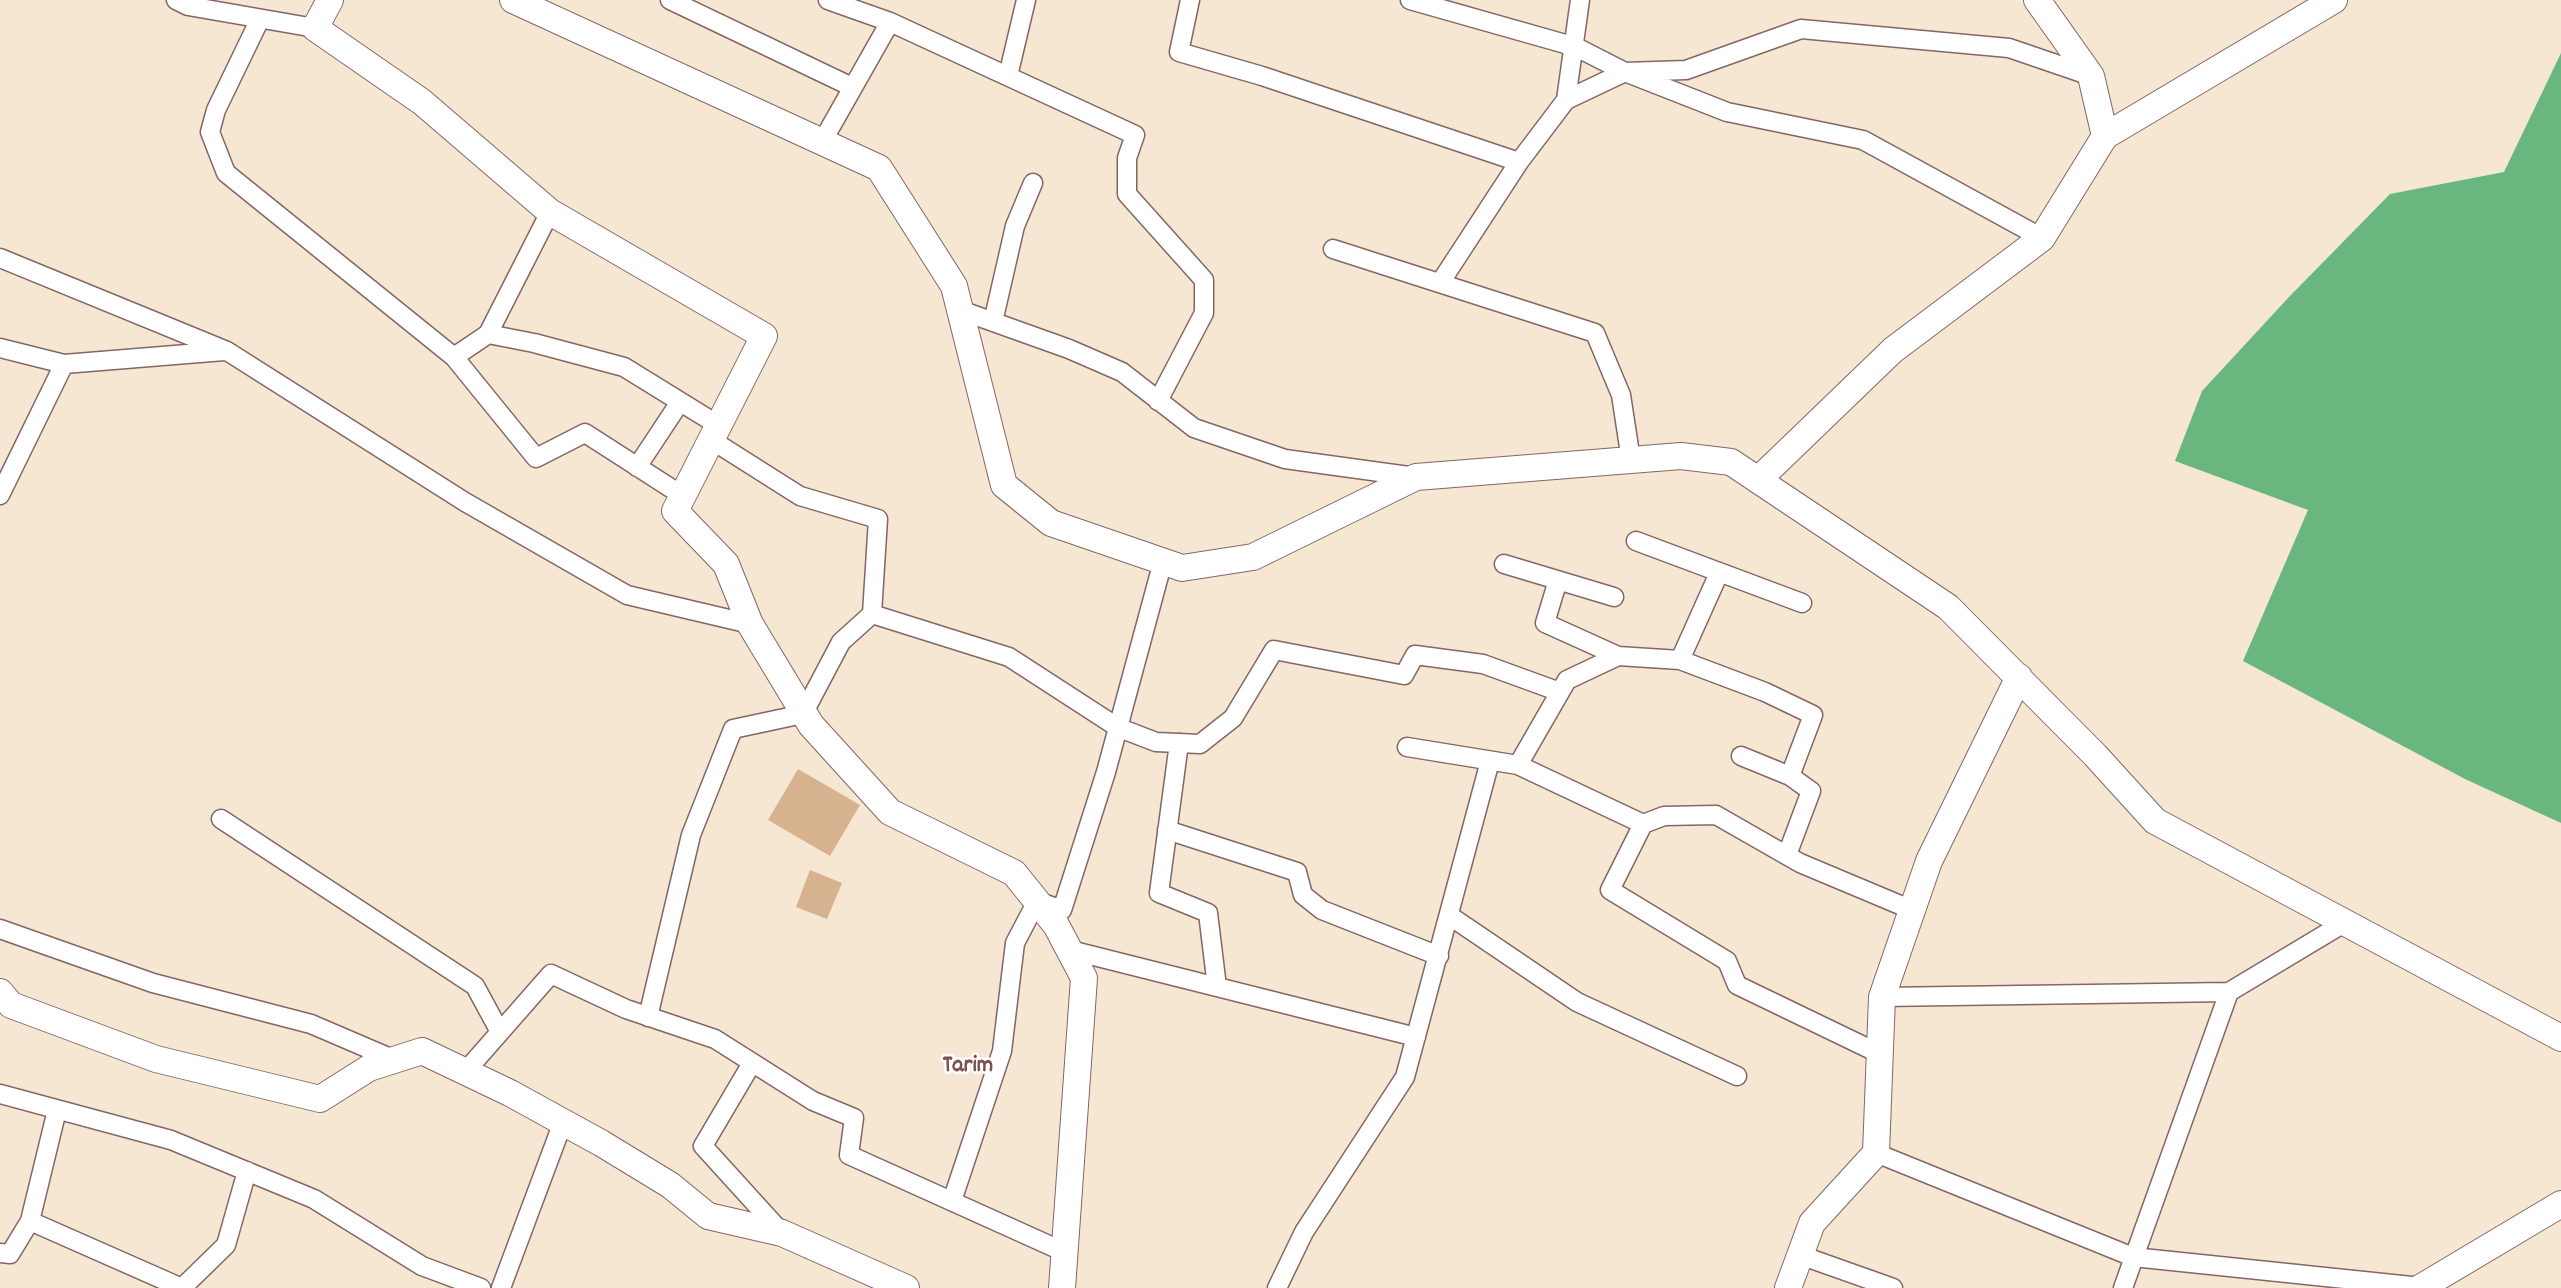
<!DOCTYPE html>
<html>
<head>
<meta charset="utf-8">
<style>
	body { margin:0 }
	canvas { display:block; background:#f5e7d1 }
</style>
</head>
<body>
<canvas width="2561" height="1288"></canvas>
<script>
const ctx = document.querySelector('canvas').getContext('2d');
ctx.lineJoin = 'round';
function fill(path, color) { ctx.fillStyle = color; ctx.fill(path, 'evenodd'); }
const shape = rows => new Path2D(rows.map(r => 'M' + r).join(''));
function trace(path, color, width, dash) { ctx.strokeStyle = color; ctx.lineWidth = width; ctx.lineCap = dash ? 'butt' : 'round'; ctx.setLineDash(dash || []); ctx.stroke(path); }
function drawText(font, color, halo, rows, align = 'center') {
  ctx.font = font + ' Dekko,sans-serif'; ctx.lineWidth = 5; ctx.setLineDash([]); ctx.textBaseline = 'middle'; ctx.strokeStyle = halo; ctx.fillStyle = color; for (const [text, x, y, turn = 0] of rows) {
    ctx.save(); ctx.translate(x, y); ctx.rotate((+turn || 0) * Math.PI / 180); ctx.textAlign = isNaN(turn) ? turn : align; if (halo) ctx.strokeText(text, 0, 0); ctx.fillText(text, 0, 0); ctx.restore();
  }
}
const forest = shape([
	[2561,53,2561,823,2465,779,2243,661,2308,510,2175,461,2202,391,2289,297,2390,194,2504,172]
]);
const building = shape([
	[798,769,860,805,830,856,768,820],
	[810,870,842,883,827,919,796,907]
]);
const street = shape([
	[176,0,188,6,315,28],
	[670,0,852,87],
	[828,0,890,22,1135,135,1127,158,1127,194,1204,280,1204,313,1158,401],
	[1190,0,1179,52,1262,76,1519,162,1566,100,1625,72,1686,70,1801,29,2009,48,2091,76],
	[1410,0,1576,47,1625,72,1727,112,1863,140,2042,238],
	[260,19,216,110,210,132,226,173,454,357,488,334,534,343,624,367,718,425],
	[1008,76,1026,0],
	[1566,100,1580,0],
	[822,142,890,22],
	[1333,249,1595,333,1621,395,1631,460],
	[0,258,227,351,465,502,627,595,750,624],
	[1440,283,1519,162],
	[960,310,1069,349,1122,372,1194,428,1285,459,1416,477],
	[993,322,1015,226,1033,183],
	[488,334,550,212],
	[0,348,64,364,224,351],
	[454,357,536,458,585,433,683,496],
	[710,439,800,496,878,519,872,614],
	[637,467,680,402],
	[0,495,64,364],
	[1636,541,1802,603],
	[1504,564,1614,597],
	[1558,580,1545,623,1618,656],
	[1680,660,1719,573],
	[1179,743,1159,893,1208,913,1217,987],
	[1407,747,1518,765,1643,824,1664,816,1716,815,1800,863,1912,910],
	[1741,756,1790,776,1811,791,1787,855],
	[1518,765,1567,680,1618,656,1680,660,1765,692,1813,715,1790,776],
	[221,819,475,986,500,1032],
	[1643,824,1610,890,1727,961,1737,985,1880,1054],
	[1167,830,1297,872,1303,895,1322,910,1439,956],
	[1450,916,1577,1002,1737,1076],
	[0,929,153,983,311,1024,395,1060],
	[1070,950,1416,1037],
	[1882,997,2229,992],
	[648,1017,691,835,733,729,803,714,841,642,872,614,1009,657,1117,727,1156,742,1200,744,1233,718,1274,650,1404,675,1415,655,1483,664,1560,692],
	[752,1063,703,1146,782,1233],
	[465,1072,551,974,626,1009,715,1039,813,1101,854,1118,849,1155,1062,1251],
	[0,1094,171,1140,314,1199,422,1266,481,1288],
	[1876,1153,2133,1257,2431,1288],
	[952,1201,1002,1051,1015,943,1037,901,1062,910,1106,772,1163,561],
	[30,1221,57,1110],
	[0,1253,10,1254,30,1221,182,1288,226,1245,247,1171],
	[1800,1255,1893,1288],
	[501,1288,563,1122],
	[1277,1288,1304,1232,1405,1077,1490,761],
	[2123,1288,2229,992,2344,923]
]);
const secondary = shape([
	[330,0,315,28,422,102,550,212,764,336,675,511,726,564,750,624,811,725,890,812,1014,873,1056,925,1084,978,1062,1288],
	[513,0,879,168,954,286,1004,485,1051,523,1182,568,1253,557,1416,477,1681,456,1731,462,1948,607,2095,755,2155,821,2561,1038],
	[2105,136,2334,0],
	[1758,480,1893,350,2042,238,2105,136,2091,76,2037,0],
	[0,992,11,1005,156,1059,320,1099,369,1068,422,1051,510,1093,601,1143,670,1185,708,1216,782,1233,906,1288],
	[1788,1288,1812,1223,1876,1153,1882,997,1929,861,2019,677],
	[2420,1288,2561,1204]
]);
const districtNames = [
	["Tarim",968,1068]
];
fill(forest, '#6ab67f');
fill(building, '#d7b28f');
trace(street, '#866565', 21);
trace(secondary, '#866565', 28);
trace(street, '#fff', 18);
trace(secondary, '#fff', 26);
drawText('bold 24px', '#7b524e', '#fff', districtNames);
</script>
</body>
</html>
